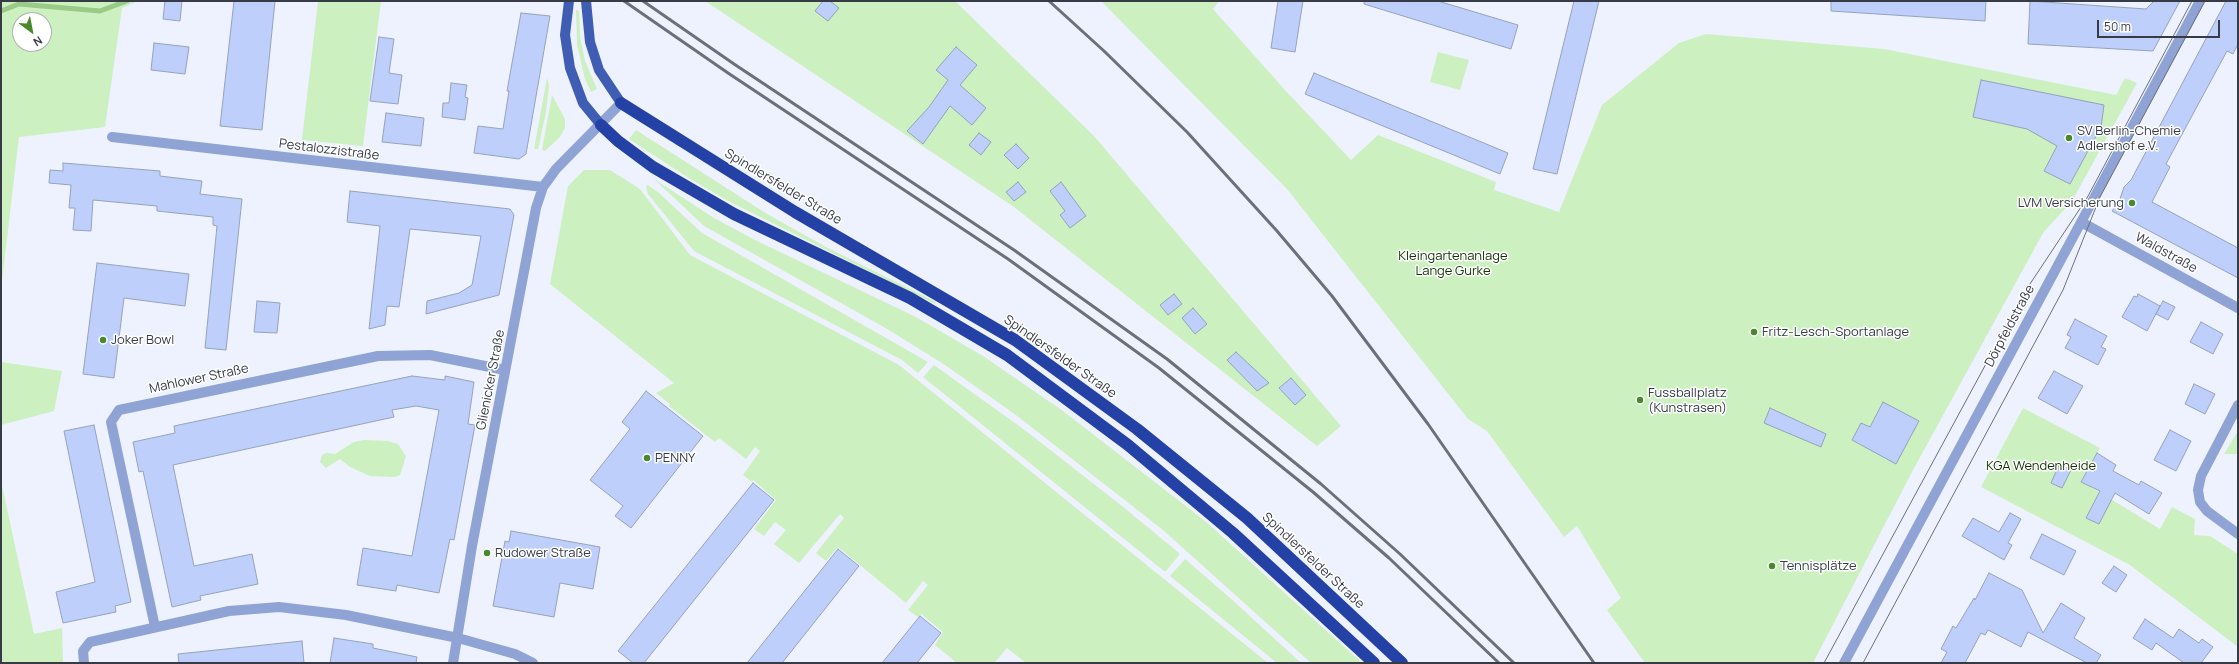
<!DOCTYPE html>
<html>
<head>
<meta charset="utf-8">
<style>
	body { margin:0 }
	#map { position:relative; width:2239px; height:664px; overflow:hidden; background:#edf2fe; font-family:Manrope,sans-serif }
	canvas { display:block }
	.frame { position:absolute; inset:0; border:2px solid #363b46; pointer-events:none }
	.north { position:absolute; left:12px; top:12px; width:40px; height:40px; box-sizing:border-box; background:#fff; border:1px solid #afb1b5; border-radius:50%; rotate:148deg; font-size:11px; font-weight:700; line-height:16px; text-align:center; color:#363b46 }
	.north::after { content:''; display:block; margin:auto; width:14px; height:18px; background:#49892b; clip-path:polygon(50% 0,100% 100%,50% 72%,0 100%) }
	.scale { position:absolute; left:2097px; top:20px; width:123px; height:18px; box-sizing:border-box; border:2px solid #363b46; border-top:0; padding-left:5px; font-size:12px; line-height:14px; white-space:nowrap; color:#363b46; -webkit-text-stroke:3px #fff; paint-order:stroke }
</style>
</head>
<body>
<div id="map">
<canvas width="2239" height="664"></canvas>
<div class="frame"></div>
<div class="north">N</div>
<div class="scale">50 m</div>
</div>
<script>
const ctx = document.querySelector('canvas').getContext('2d');
ctx.lineJoin = 'round';
function fill(path, color) { ctx.fillStyle = color; ctx.fill(path, 'evenodd'); }
const shape = rows => new Path2D(rows.map(r => 'M' + r).join(''));
function trace(path, color, width, dash) { ctx.strokeStyle = color; ctx.lineWidth = width; ctx.lineCap = dash ? 'butt' : 'round'; ctx.setLineDash(dash || []); ctx.stroke(path); }
function drawText(font, color, halo, rows, align = 'center') {
  ctx.font = font + ' Manrope,sans-serif'; ctx.lineWidth = 3; ctx.setLineDash([]); ctx.textBaseline = 'middle'; ctx.strokeStyle = halo; ctx.fillStyle = color; for (const [text, x, y, turn = 0] of rows) {
    ctx.save(); ctx.translate(x, y); ctx.rotate((+turn || 0) * Math.PI / 180); ctx.textAlign = isNaN(turn) ? turn : align; if (halo) ctx.strokeText(text, 0, 0); ctx.fillText(text, 0, 0); ctx.restore();
  }
}
const green = shape([
	[1,1,138,1,122,8,105,127,19,137,1,289],
	[20,20,44,20,44,44,20,44],
	[318,1,381,1,363,146,302,140],
	[705,1,955,1,1094,136,1341,426,1317,446,1014,207],
	[1101,1,1219,1,1213,9,1284,89,1351,160,1378,135,1496,182,1494,190,1559,212,1602,105,1679,43,1706,34,1884,49,2116,95,2125,78,2137,83,2072,201,2043,233,1913,470,1813,663,1645,663,1607,610,1621,598,1577,526,1564,537,1487,431,1468,419,1287,189],
	[576,10,579,11,580,36,585,61,597,89,591,92,585,79,577,45],
	[1438,52,1469,60,1460,90,1430,82],
	[547,78,549,86,546,112,538,149,534,149],
	[552,95,565,119,565,128,560,137,545,151,542,150],
	[636,130,767,214,826,247,936,302,935,304,730,202,687,177,629,139],
	[584,170,610,170,640,189,690,255,899,365,1268,663,1026,663,1007,648,994,663,957,663,935,645,943,632,921,614,918,617,908,610,928,585,923,581,906,603,838,547,826,561,816,553,844,518,840,514,799,563,774,544,786,530,775,522,764,536,754,529,776,500,753,480,752,482,743,475,760,451,755,447,746,459,719,438,715,442,669,406,670,404,656,393,674,383,550,284,568,186],
	[654,179,714,218,755,240,914,316,983,356,1063,411,1205,521,1362,663,1311,663,1163,530,1016,415,945,365,889,330,704,226],
	[648,185,659,193,702,233,928,362,918,373,902,360,694,251,648,194,646,186],
	[1,362,62,371,54,411,1,425],
	[934,365,1026,431,1122,506,1179,553,1179,555,1166,571,1164,571,923,377],
	[2023,408,2100,448,2081,481,2160,529,2172,507,2195,519,2194,535,2210,536,2238,554,2238,647,2130,565,1981,487],
	[2238,431,2238,454,2224,454],
	[364,440,388,441,398,444,406,456,400,475,394,477,370,476,350,467,340,459,326,468,320,462,322,455,326,453,335,454,354,442],
	[1,481,34,634,62,628,63,663,1,663],
	[1185,559,1229,597,1301,663,1277,663,1170,576]
]);
const stream = shape([
	[1,11,19,4,100,11,127,1]
]);
const building = shape([
	[165,1,182,1,180,21,163,19,165,1],
	[234,1,275,1,262,130,220,126,234,1],
	[823,1,830,1,839,8,828,21,815,11,823,1],
	[1278,1,1303,1,1295,52,1271,48,1278,1],
	[1364,1,1438,1,1518,25,1511,49,1364,4,1364,1],
	[1574,1,1599,1,1557,174,1533,169,1574,1],
	[1831,1,1986,1,1985,21,1831,11,1831,1],
	[2030,1,2146,9,2154,1,2180,1,2153,51,2028,44,2030,1],
	[2226,1,2238,1,2238,44,2233,54,2227,51,2166,164,2170,167,2152,202,2238,248,2238,278,2112,211,2119,202,2124,187,2131,180,2226,1],
	[521,13,550,16,526,154,519,159,474,153,478,126,503,129,509,91,507,91,521,13],
	[379,37,394,39,389,73,402,75,398,104,370,101,379,37],
	[154,43,189,47,185,74,151,70,154,43],
	[956,47,977,65,960,85,986,108,972,125,950,106,923,144,907,131,929,107,948,80,936,70,956,47],
	[1314,73,1508,153,1500,174,1305,94,1314,73],
	[1981,80,2104,105,2101,127,2070,184,2044,171,2057,146,2027,129,1973,117,1981,80],
	[451,83,467,85,465,97,468,98,465,120,442,117,443,103,449,103,451,83],
	[386,113,424,118,421,146,382,142,386,113],
	[979,133,991,142,981,155,969,145,979,133],
	[1016,144,1029,158,1018,169,1004,155,1016,144],
	[63,163,160,171,160,176,202,181,200,194,242,199,226,350,205,348,217,226,213,225,213,217,157,211,157,206,93,200,91,231,73,230,75,208,69,208,71,185,49,183,50,170,63,171,63,163],
	[1018,182,1026,192,1014,201,1006,192,1018,182],
	[1061,182,1086,216,1070,228,1060,215,1065,211,1050,191,1061,182],
	[350,191,510,209,514,215,499,295,426,314,427,301,459,293,472,285,481,236,410,229,399,307,387,306,385,325,369,329,380,226,347,222,350,191],
	[97,263,189,274,185,306,124,298,114,378,83,374,97,263],
	[1174,294,1182,304,1168,315,1160,305,1174,294],
	[2138,294,2160,306,2147,331,2122,317,2134,296,2137,297,2138,294],
	[257,301,280,303,277,333,254,332,257,301],
	[2163,301,2175,307,2168,320,2156,314,2163,301],
	[1193,308,1207,324,1195,334,1182,318,1193,308],
	[2075,319,2107,336,2101,347,2106,349,2098,365,2065,348,2071,337,2067,335,2075,319],
	[2201,322,2223,334,2213,354,2190,342,2201,322],
	[1236,352,1269,383,1257,391,1227,360,1236,352],
	[2054,371,2083,386,2067,414,2038,398,2054,371],
	[412,376,445,380,445,376,474,382,468,424,475,425,454,540,450,539,439,593,397,585,396,591,357,585,363,548,412,556,439,410,416,406,392,410,394,417,173,465,194,566,252,554,258,584,200,596,201,600,172,607,143,471,139,472,133,442,175,433,174,426,412,376],
	[1291,378,1306,395,1295,405,1279,388,1291,378],
	[2194,384,2215,394,2205,414,2185,404,2194,384],
	[646,391,703,436,631,528,615,516,623,506,590,480,630,429,622,422,646,391],
	[1883,402,1919,421,1896,464,1852,440,1861,423,1870,427,1883,402],
	[1770,408,1826,434,1821,447,1764,423,1770,408],
	[94,425,131,602,115,606,116,612,63,623,56,592,95,582,64,431,94,425],
	[2170,430,2191,441,2176,471,2154,460,2170,430],
	[2097,453,2116,465,2113,471,2139,485,2141,481,2162,493,2149,514,2115,493,2099,524,2086,518,2100,491,2081,482,2097,453],
	[2059,465,2071,470,2062,488,2051,483,2059,465],
	[753,483,774,500,644,663,633,663,618,651,753,483],
	[2010,513,2021,519,2008,543,2012,545,2004,560,1962,536,1973,518,1999,532,2010,513],
	[511,531,600,547,593,589,560,583,554,617,493,606,505,541,509,542,511,531],
	[2042,534,2076,551,2064,575,2030,558,2042,534],
	[838,549,859,566,782,663,747,663,838,549],
	[2114,566,2127,575,2116,592,2102,583,2114,566],
	[1989,573,2022,590,2043,633,2061,603,2085,618,2074,638,2101,655,2096,663,2087,663,2028,632,2021,647,1988,630,1985,635,1981,633,1965,663,1941,663,1947,652,1941,649,1953,626,1956,628,1974,598,1975,600,1989,573],
	[920,616,941,633,917,663,882,663,920,616],
	[2145,619,2173,638,2179,629,2199,643,2202,639,2213,647,2201,663,2184,663,2156,643,2152,650,2133,638,2145,619],
	[334,638,373,644,373,648,417,657,416,663,330,663,334,638],
	[302,641,304,663,179,663,178,654,302,641]
]);
const minor = shape([
	[112,137,543,187],
	[2081,222,2238,308],
	[2238,405,2201,476,2198,490,2200,502,2207,511,2238,534],
	[155,627,111,422,119,410,378,356,430,355,505,370],
	[84,663,83,651,90,642,229,611,279,607,346,615,458,638,515,654,533,663],
	[453,663,472,546,536,208,543,187,556,169,621,103],
	[1844,663,2200,1]
]);
const major = shape([
	[569,1,565,35,570,68,583,103,601,125],
	[586,1,590,42,599,70,621,103]
]);
const highway = shape([
	[621,103,795,212,1015,340,1137,429,1247,518,1402,663],
	[601,125,618,141,653,167,734,214,910,298,1007,355,1128,445,1233,533,1374,663]
]);
const tram = shape([
	[1824,663,2026,290,2087,198,2192,1],
	[1863,663,2063,290,2100,197,2205,1]
]);
const rail = shape([
	[624,1,728,73,1008,259,1159,368,1313,492,1389,558,1499,663],
	[643,1,734,64,1014,250,1167,359,1321,484,1400,554,1514,663],
	[1049,1,1104,51,1187,132,1277,231,1332,296,1428,424,1594,663]
]);
const markers = [
	[2069,138,4,"#49892b"],
	[2132,203,4,"#49892b"],
	[1754,332,4,"#49892b"],
	[103,340,4,"#49892b"],
	[1640,400,4,"#49892b"],
	[647,458,4,"#49892b"],
	[487,553,4,"#49892b"],
	[1772,566,4,"#49892b"]
];
const poiNames = [
	["SV Berlin-Chemie",2077,131],
	["Adlershof e.V.",2077,146],
	["LVM Versicherung",2124,203,"right"],
	["Fritz-Lesch-Sportanlage",1762,332],
	["Joker Bowl",111,340],
	["Fussballplatz",1648,393],
	["(Kunstrasen)",1648,408],
	["PENNY",655,458],
	["Rudower Straße",495,553],
	["Tennisplätze",1780,566]
];
const streetNames = [
	["Pestalozzistraße",329,150,7],
	["Spindlersfelder Straße",783,187,31],
	["Waldstraße",2166,253,29],
	["Dörpfeldstraße",2010,326,-62],
	["Spindlersfelder Straße",1060,357,35],
	["Mahlower Straße",199,379,-12],
	["Glienicker Straße",491,380,-79],
	["Spindlersfelder Straße",1313,561,43]
];
const parkNames = [
	["Kleingartenanlage",1453,256],
	["Lange Gurke",1453,271],
	["KGA Wendenheide",2041,466]
];
fill(green, '#ccf0bf');
trace(stream, '#9aca87', 5);
fill(building, '#bdcffa');
trace(building, '#96a2bc', 1);
trace(minor, '#8fa3d4', 10);
trace(major, '#3f5db3', 10);
trace(highway, '#2441a6', 12);
trace(tram, '#6b707b', 1);
trace(rail, '#6b707b', 3);
for (const [x, y, r, color] of markers) { const dot = new Path2D(); dot.arc(x, y, r, 0, 2 * Math.PI); ctx.fillStyle = color; ctx.fill(dot); trace(dot, '#fff', 1.5); }
drawText('13px', '#363b46', '#fff', poiNames, 'left');
drawText('13px', '#363b46', '#fff', streetNames);
drawText('13px', '#133203', '#fff', parkNames);
</script>
</body>
</html>
